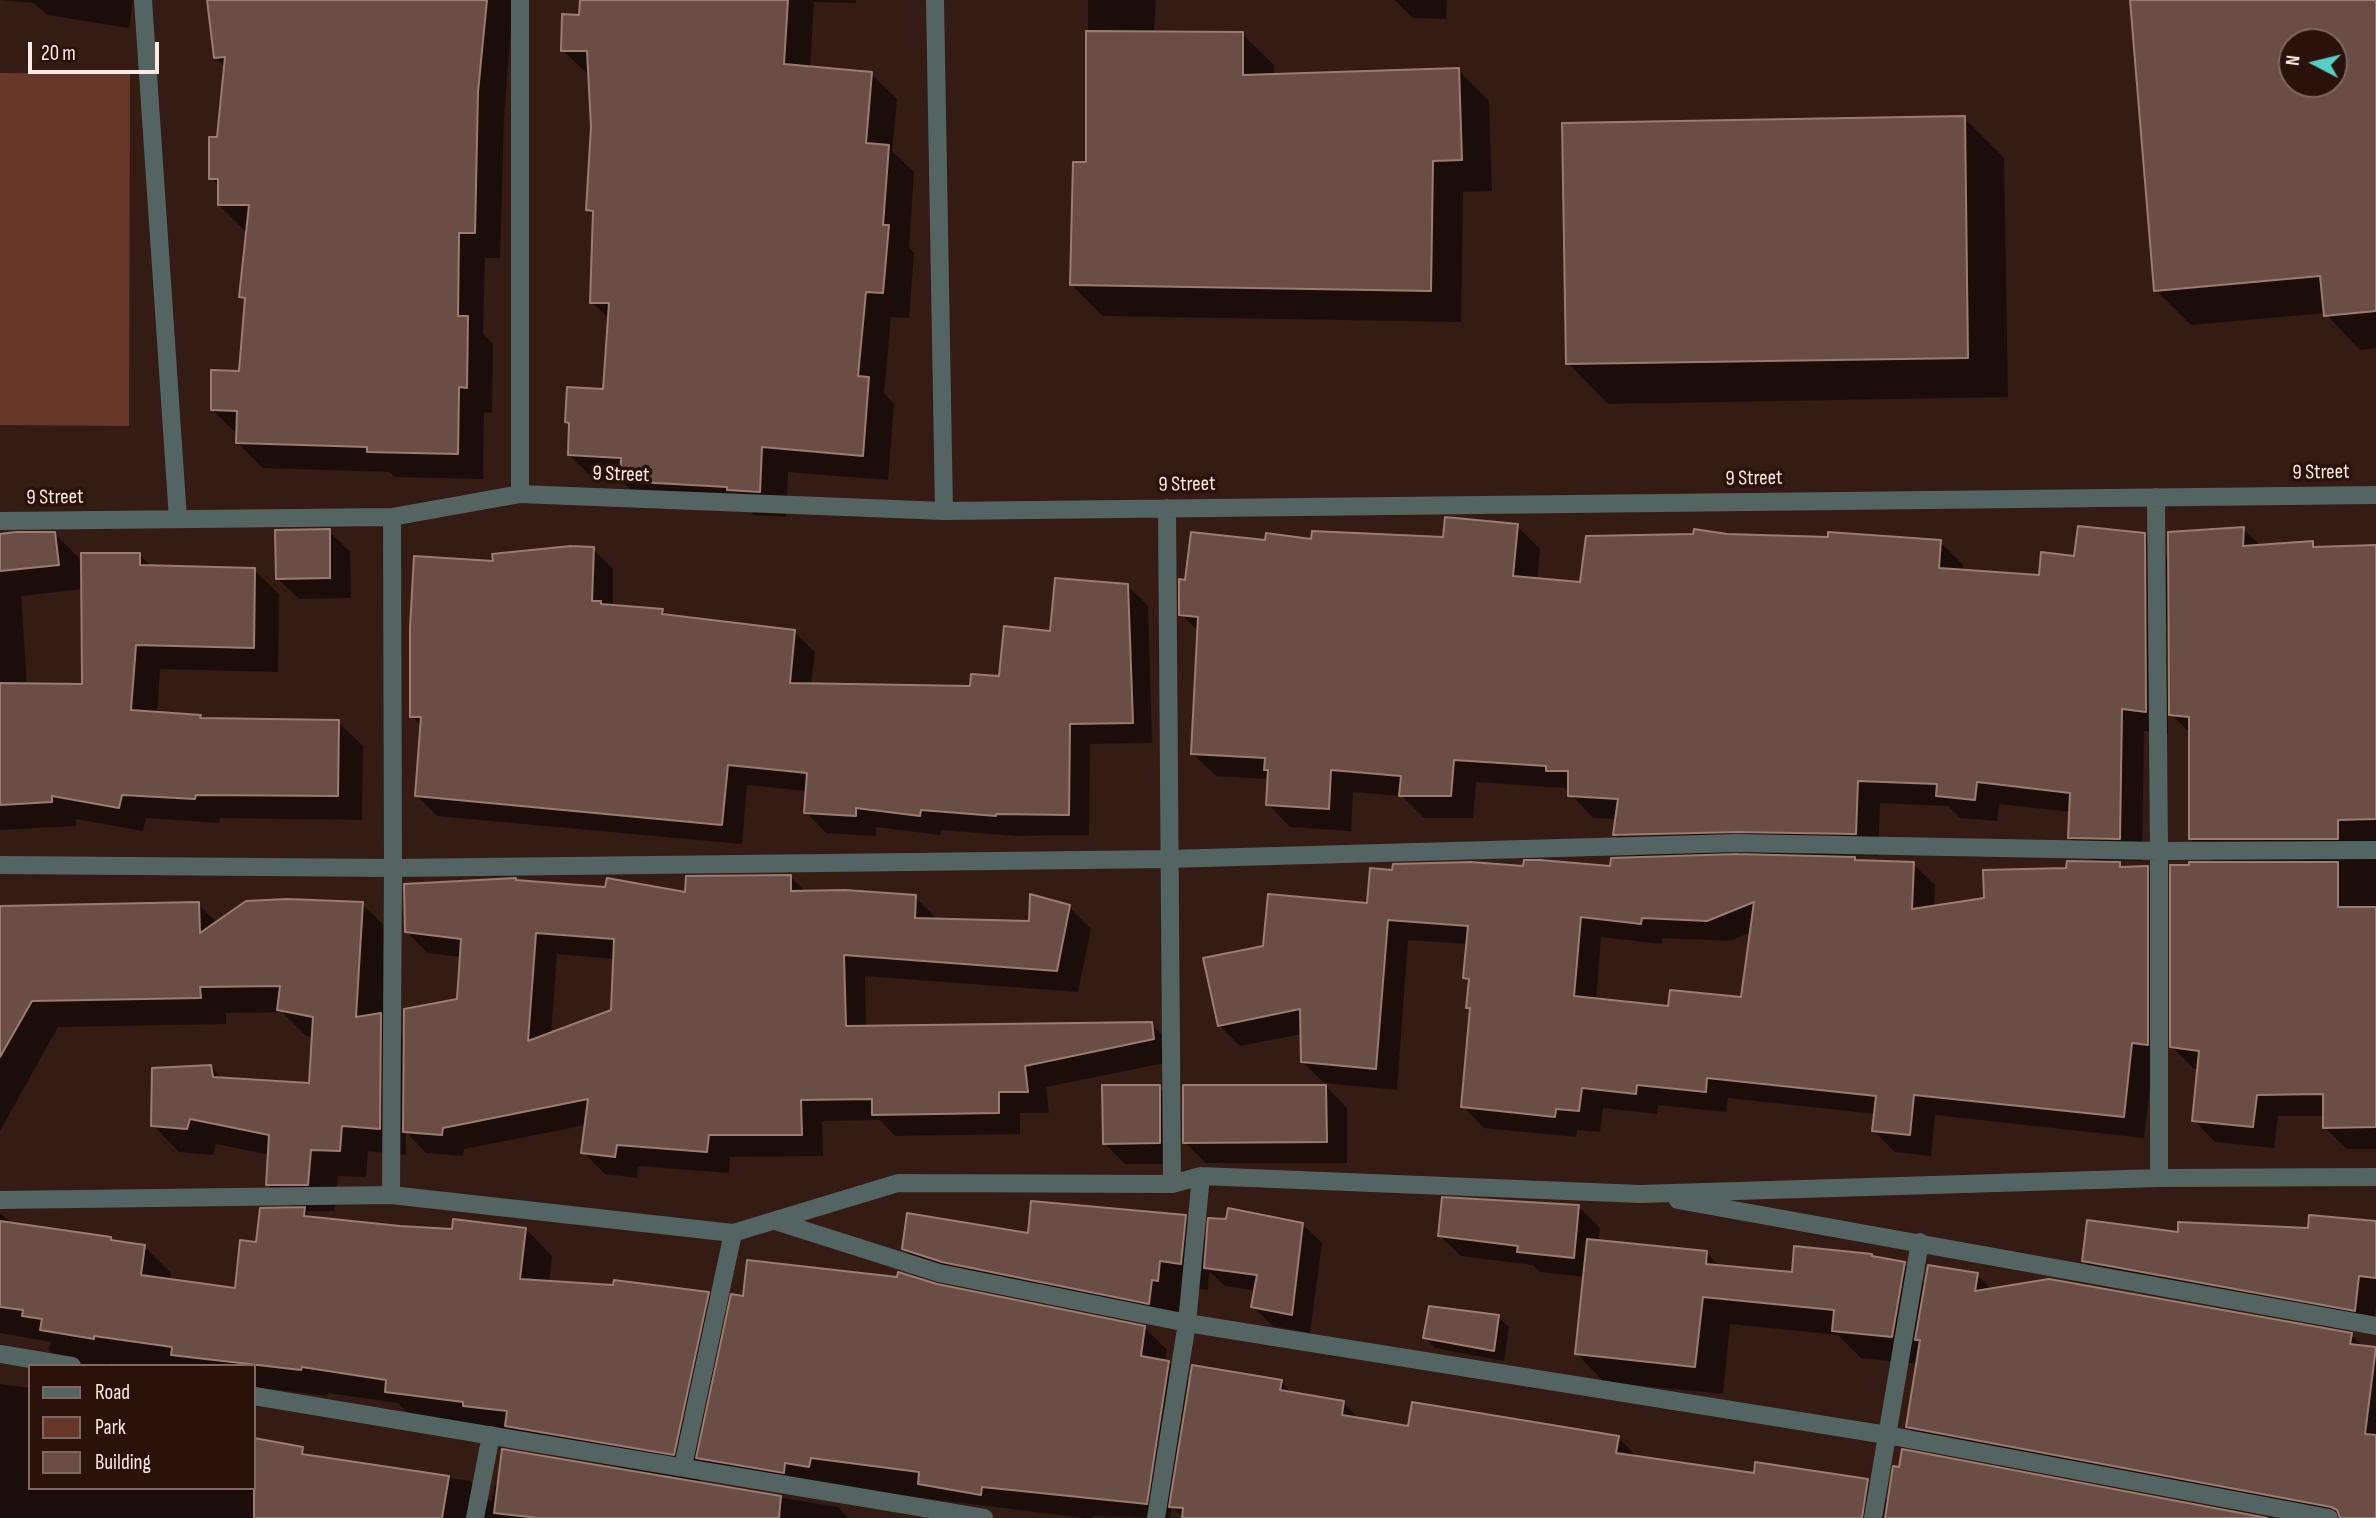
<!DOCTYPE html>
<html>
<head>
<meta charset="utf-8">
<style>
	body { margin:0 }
	#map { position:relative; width:2376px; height:1518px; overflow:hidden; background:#341b13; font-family:"Sofia Sans Condensed",sans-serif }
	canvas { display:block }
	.legend { position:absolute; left:28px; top:1364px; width:228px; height:126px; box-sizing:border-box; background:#2a120a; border:2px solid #7e6861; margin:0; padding:9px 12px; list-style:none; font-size:21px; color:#fceae4 }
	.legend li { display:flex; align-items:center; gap:14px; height:35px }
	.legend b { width:35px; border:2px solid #7e6861 }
	.north { position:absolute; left:2278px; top:28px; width:70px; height:70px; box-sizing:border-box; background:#2a120a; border:2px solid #7e6861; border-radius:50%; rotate:277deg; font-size:19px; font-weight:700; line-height:28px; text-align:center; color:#fceae4 }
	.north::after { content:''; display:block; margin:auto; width:24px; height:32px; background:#55cec6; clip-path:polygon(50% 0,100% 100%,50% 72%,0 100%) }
	.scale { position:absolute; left:28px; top:42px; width:131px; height:32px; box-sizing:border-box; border:4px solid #fceae4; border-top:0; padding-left:9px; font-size:21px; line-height:24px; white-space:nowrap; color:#fceae4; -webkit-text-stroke:5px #2a120a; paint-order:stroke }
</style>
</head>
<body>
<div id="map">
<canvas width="2376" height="1518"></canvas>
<ul class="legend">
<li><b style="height:9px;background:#546462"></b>Road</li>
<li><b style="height:19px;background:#673829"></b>Park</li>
<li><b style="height:19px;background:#6a4d44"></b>Building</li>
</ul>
<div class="north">N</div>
<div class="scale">20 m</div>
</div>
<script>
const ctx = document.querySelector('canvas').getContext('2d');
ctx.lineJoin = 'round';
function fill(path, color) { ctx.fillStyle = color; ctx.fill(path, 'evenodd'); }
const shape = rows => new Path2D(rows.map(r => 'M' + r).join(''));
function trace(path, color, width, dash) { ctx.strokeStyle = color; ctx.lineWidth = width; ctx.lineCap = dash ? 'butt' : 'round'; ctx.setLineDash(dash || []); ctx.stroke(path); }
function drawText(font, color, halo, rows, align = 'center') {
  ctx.font = font + ' "Sofia Sans Condensed",sans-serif'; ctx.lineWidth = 7; ctx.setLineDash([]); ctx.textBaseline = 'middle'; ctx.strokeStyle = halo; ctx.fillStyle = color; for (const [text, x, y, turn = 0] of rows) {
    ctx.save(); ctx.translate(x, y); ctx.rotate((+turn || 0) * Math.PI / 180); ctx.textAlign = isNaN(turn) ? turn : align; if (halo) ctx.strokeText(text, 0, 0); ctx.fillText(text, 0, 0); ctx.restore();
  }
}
const green = shape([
	[0,73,130,74,129,426,0,425]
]);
const shadow = shape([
	[0,0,133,0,129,28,47,15,34,3],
	[209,0,513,0,504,119,500,258,485,258,483,334,493,344,492,413,484,412,483,479,395,477,390,472,263,468,237,442,238,435,213,410,240,373,247,302,241,296,248,231,245,231,219,205,220,187,211,178,219,139,226,68,216,58],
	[581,0,856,0,856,3,814,2,810,68,871,74,897,99,892,151,914,172,909,248,914,253,909,318,891,317,884,393,894,404,888,480,788,472,786,517,754,515,751,512,647,506,623,482,595,480,569,455,571,426,567,421,605,391,610,320,592,302,594,216,588,210,593,127,590,76,562,50,581,17],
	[1088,0,1156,0,1154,33,1242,34,1274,65,1274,76,1458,70,1489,101,1492,191,1463,192,1461,322,1103,316,1072,285,1088,164],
	[1395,0,1447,0,1446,19,1413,18],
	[2132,0,2376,0,2376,348,2360,350,2325,313,2191,325,2156,290],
	[2292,42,2334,42,2334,84,2292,84],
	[1964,118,2004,158,2008,397,1608,404,1568,363],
	[1517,526,1540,549,1537,580,1581,584,1727,536,1940,542,1963,565,1963,571,2040,577,2076,558,2144,534,2170,560,2243,529,2261,546,2312,543,2318,548,2376,547,2376,1149,2347,1149,2325,1128,2325,1116,2278,1116,2274,1148,2215,1142,2194,1120,2199,1069,2194,1069,2172,1047,2216,864,2190,839,2191,734,2168,711,2168,734,2144,731,2142,861,2116,860,2124,868,2147,868,2168,889,2168,1065,2153,1063,2144,1138,1935,1115,1931,1156,1895,1152,1874,1131,1876,1114,1728,1098,1726,1112,1658,1105,1657,1114,1603,1108,1600,1132,1577,1130,1576,1137,1484,1128,1463,1106,1472,1011,1467,1007,1470,983,1464,977,1468,944,1408,940,1397,1090,1324,1083,1302,1062,1302,1034,1240,1046,1219,1025,1265,947,1369,905,1394,872,1611,868,1640,859,1615,834,1617,819,1593,818,1565,788,1476,782,1473,818,1424,818,1402,796,1353,792,1351,831,1290,827,1268,804,1269,779,1216,776,1193,754,1199,632,1181,614,1187,582,1266,541,1444,539],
	[1880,803,1948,806,1960,818,1997,821,1999,804,2071,812,2069,837,2095,863,2068,869,1986,900,1934,907,1935,885,1913,864,1857,861,1851,855,1878,856],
	[1751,932,1742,999,1669,1008,1596,1000,1601,937,1662,944,1662,938,1730,941],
	[329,531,350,552,351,598,299,599,277,578],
	[55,534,79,558,80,571,139,554,152,567,254,570,279,594,278,672,160,669,157,714,200,716,204,720,338,722,363,746,362,820,220,818,219,823,146,818,143,831,76,819,76,826,0,830,0,536],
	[83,589,83,686,27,685,21,596],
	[593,549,613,569,613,607,662,610,668,616,794,632,815,652,811,686,971,688,1001,678,1052,633,1128,586,1148,606,1152,743,1090,744,1089,835,1016,836,941,830,940,835,876,827,876,836,826,833,806,812,807,791,747,785,742,844,437,816,417,796,422,727,411,716,495,563],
	[791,877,806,892,915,897,937,919,1030,923,1069,907,1091,929,1078,992,865,976,866,1028,1151,1024,1173,1046,1175,1061,1046,1087,1049,1113,1020,1113,1020,1134,895,1136,880,1120,822,1121,823,1156,730,1157,729,1173,638,1166,637,1178,605,1174,583,1152,586,1125,464,1149,463,1156,426,1153,406,1132,406,1155,368,1151,366,1177,338,1176,334,1211,306,1211,314,1219,453,1231,526,1229,552,1256,549,1283,708,1293,729,1314,745,1298,936,1286,1145,1328,1167,1350,1165,1362,1169,1362,1191,1384,1281,1382,1293,1394,1344,1403,1360,1420,1409,1428,1618,1437,1638,1458,1755,1475,1867,1480,1889,1502,2258,1518,1183,1518,1172,1506,1170,1518,1093,1516,1092,1518,1084,1518,866,1491,704,1463,699,1484,838,1507,849,1518,0,1518,0,1384,30,1388,30,1488,254,1488,254,1440,302,1449,310,1457,470,1481,491,1502,495,1485,618,1470,619,1467,534,1452,516,1435,413,1418,398,1403,328,1393,327,1396,254,1387,254,1366,125,1366,110,1363,110,1366,65,1366,49,1350,51,1342,0,1333,0,1213,13,1224,111,1239,114,1242,144,1246,171,1273,170,1281,236,1290,258,1244,293,1209,268,1185,270,1155,216,1144,213,1155,179,1152,153,1125,211,1067,223,1079,310,1084,313,1038,306,1036,282,1012,226,1013,226,1024,58,1027,0,1131,0,908,198,904,217,923,362,904,389,930,383,1018,405,1039,459,1000,461,957,428,953,406,931,518,882,687,894],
	[557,954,615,959,613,1011,551,1034],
	[1326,1086,1347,1108,1347,1163,1206,1163,1185,1142],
	[1159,1087,1180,1108,1181,1164,1125,1164,1104,1143],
	[1578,1206,1600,1228,1598,1242,1707,1253,1720,1267,1793,1274,1874,1259,1904,1263,1926,1285,1977,1275,1992,1290,2351,1335,2364,1347,2376,1349,2376,1518,2280,1518,1934,1453,1907,1426,1918,1364,1861,1358,1838,1335,1730,1324,1723,1394,1604,1382,1577,1354,1585,1277,1540,1272,1533,1265,1461,1256,1439,1235],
	[1185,1217,1208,1240,1302,1224,1322,1243,1310,1333,1273,1326,1253,1307,1256,1291,1225,1286,1209,1271,1208,1290,1187,1287,1185,1307,1179,1306,1175,1330,931,1276,904,1249],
	[2376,1222,2376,1306,2373,1329,2103,1280,2083,1261,2180,1234,2309,1229],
	[1498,1317,1509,1327,1504,1361,1435,1348,1425,1338]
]);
const building = shape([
	[207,0,487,0,478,92,475,233,459,233,458,316,468,316,467,388,459,387,458,454,367,452,367,447,236,443,237,411,211,410,211,370,239,371,245,298,239,297,249,205,218,205,218,179,209,179,209,137,217,137,225,57,214,58,207,0],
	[580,0,788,0,784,64,872,72,866,143,889,145,883,225,889,225,883,293,866,292,858,376,869,377,863,456,762,447,760,492,727,490,727,487,620,481,621,458,568,455,569,423,565,422,567,387,603,389,609,303,590,303,593,211,586,210,591,127,587,51,561,51,562,14,579,15,580,0],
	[2130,0,2376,0,2376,311,2324,316,2320,276,2154,291,2130,0],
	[2292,42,2334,42,2334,84,2292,84,2292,42],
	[1086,31,1243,32,1243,75,1459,68,1462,160,1433,161,1431,291,1070,285,1073,162,1086,162,1086,31],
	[1965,116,1968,358,1566,364,1562,123,1965,116],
	[1445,517,1518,524,1513,576,1580,582,1586,536,1693,534,1694,529,1727,534,1828,537,1828,532,1941,540,1939,568,2039,575,2041,552,2074,556,2078,526,2145,533,2146,712,2122,709,2120,839,2068,838,2070,793,1977,782,1975,800,1936,796,1937,784,1858,781,1856,834,1737,832,1613,835,1618,799,1568,796,1568,771,1546,771,1546,766,1454,760,1451,796,1399,796,1401,776,1331,770,1329,809,1266,805,1268,770,1264,770,1265,758,1191,754,1198,617,1179,615,1179,579,1185,580,1191,532,1265,540,1266,533,1311,539,1312,531,1443,537,1445,517],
	[2244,527,2243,546,2313,541,2313,547,2376,545,2376,819,2338,820,2338,839,2189,839,2189,717,2169,715,2168,532,2244,527],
	[330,529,330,578,276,579,275,530,330,529],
	[16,532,55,532,59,565,0,571,0,534,16,532],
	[571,546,594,547,592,601,601,601,601,604,663,609,662,614,795,630,790,683,970,686,971,674,999,676,1004,626,1050,631,1055,578,1128,584,1133,723,1070,724,1069,815,996,814,996,816,921,810,920,816,856,808,856,816,804,813,807,773,728,765,722,825,415,796,421,717,410,717,410,627,414,556,493,561,492,554,571,546],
	[81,553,140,553,140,565,255,568,254,648,136,645,131,710,201,715,200,718,339,720,338,796,196,795,195,799,122,795,119,808,52,796,52,802,0,805,0,683,82,684,81,553],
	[1737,854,1855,857,1855,860,1914,862,1912,909,1984,898,1983,870,2066,868,2067,861,2120,862,2120,867,2148,866,2148,1045,2132,1043,2124,1117,1914,1095,1910,1135,1872,1131,1876,1096,1707,1078,1706,1092,1637,1085,1636,1094,1582,1088,1579,1111,1556,1109,1555,1117,1461,1107,1470,1008,1466,1008,1469,979,1463,978,1468,926,1388,920,1376,1069,1301,1062,1300,1009,1218,1026,1203,958,1263,946,1268,894,1367,903,1370,868,1392,870,1393,864,1471,862,1523,866,1524,860,1540,860,1610,866,1611,858,1737,854],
	[1754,902,1741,997,1670,990,1668,1006,1574,996,1581,917,1641,924,1642,918,1707,921,1754,902],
	[2189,862,2338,862,2338,907,2376,907,2376,1127,2323,1128,2323,1094,2257,1095,2253,1127,2192,1121,2199,1051,2170,1047,2170,865,2189,865,2189,862],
	[791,875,791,891,845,890,916,895,915,918,1029,921,1030,894,1070,905,1057,971,844,955,846,1026,1152,1022,1154,1039,1025,1066,1028,1092,999,1092,999,1113,872,1115,872,1099,801,1100,802,1135,709,1135,707,1152,617,1145,615,1157,581,1153,588,1099,443,1128,442,1135,403,1132,404,1009,457,999,461,939,405,932,404,884,516,878,516,880,605,887,607,878,685,892,686,876,791,875],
	[536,933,614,939,611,1010,528,1041,536,933],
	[287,899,363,902,356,1017,381,1013,380,1129,342,1126,340,1151,311,1150,308,1185,266,1185,269,1135,190,1119,187,1129,151,1126,152,1068,211,1065,213,1077,309,1083,313,1017,277,1010,280,986,200,987,201,998,32,1001,0,1057,0,906,199,902,200,933,246,901,287,899],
	[1102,1085,1160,1085,1160,1143,1103,1144,1102,1085],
	[1183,1085,1326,1085,1327,1142,1183,1143,1183,1085],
	[1442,1197,1579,1205,1574,1258,1517,1252,1518,1246,1438,1236,1442,1197],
	[1031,1201,1186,1215,1181,1264,1160,1261,1158,1281,1152,1280,1149,1304,942,1262,902,1249,907,1213,1028,1233,1031,1201],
	[305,1207,304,1216,400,1226,452,1229,453,1219,526,1228,520,1279,613,1285,614,1280,709,1292,674,1455,505,1426,507,1411,463,1406,463,1402,385,1392,386,1380,302,1367,301,1370,171,1355,172,1347,94,1336,94,1339,40,1330,42,1319,22,1316,23,1310,0,1307,0,1221,111,1237,111,1240,145,1245,141,1275,235,1288,240,1240,256,1242,260,1208,305,1207],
	[1228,1208,1303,1223,1292,1315,1251,1307,1257,1275,1204,1268,1208,1218,1226,1219,1228,1208],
	[2309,1215,2376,1221,2376,1278,2359,1276,2355,1311,2082,1261,2087,1220,2178,1232,2178,1222,2308,1228,2309,1215],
	[1587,1239,1707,1251,1706,1264,1792,1272,1794,1246,1872,1254,1872,1256,1905,1262,1892,1337,1832,1331,1834,1310,1703,1297,1695,1367,1575,1354,1587,1239],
	[747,1260,897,1277,898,1272,937,1284,1145,1326,1141,1356,1169,1361,1147,1504,982,1487,981,1495,918,1484,919,1472,811,1458,809,1467,785,1463,784,1473,696,1458,731,1294,743,1296,747,1260],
	[1928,1265,1978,1273,1975,1291,2049,1279,2352,1333,2350,1344,2376,1347,2365,1434,2376,1435,2376,1518,2340,1518,2337,1510,2331,1507,1906,1427,1920,1340,1915,1340,1928,1265],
	[1429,1306,1499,1315,1494,1351,1423,1338,1429,1306],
	[1192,1365,1282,1380,1280,1390,1344,1401,1342,1415,1408,1426,1412,1402,1619,1436,1616,1453,1754,1473,1755,1462,1868,1479,1862,1518,1182,1518,1183,1508,1169,1507,1192,1365],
	[254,1438,303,1447,302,1454,449,1476,442,1518,254,1518,254,1438],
	[502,1449,781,1496,779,1518,538,1518,494,1513,502,1449],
	[1902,1449,2267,1518,1885,1518,1893,1466,1899,1467,1902,1449]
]);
const street = shape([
	[143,0,178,519],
	[935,0,944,511],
	[520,494,520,0],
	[2156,497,2159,851,2159,1178],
	[1167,508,1172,1184],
	[0,521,392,517,520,494,944,511,2376,495],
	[0,865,393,868,1168,859,1737,843,2159,851,2376,850],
	[391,1195,393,868,392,517],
	[0,1200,391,1195,733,1233,898,1183,1172,1184,1201,1176,1640,1194,2159,1178,2376,1177],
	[1678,1200,2376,1326],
	[775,1221,939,1273,1187,1323,1887,1435,2329,1518],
	[0,1354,72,1366],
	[254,1396,984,1518],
	[683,1466,733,1233],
	[475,1518,491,1435],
	[1156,1518,1187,1323,1201,1176],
	[1873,1518,1920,1242]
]);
const streetNames = [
	["9 Street",2321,473,-1],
	["9 Street",621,475,2],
	["9 Street",1754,479,-1],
	["9 Street",1187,485,-1],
	["9 Street",55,498,-1]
];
fill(green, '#673829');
fill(shadow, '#0007');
fill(building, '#6a4d44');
trace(building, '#9c7c72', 2);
trace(street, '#546462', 18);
drawText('21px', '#fceae4', '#2a120a', streetNames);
</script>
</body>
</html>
